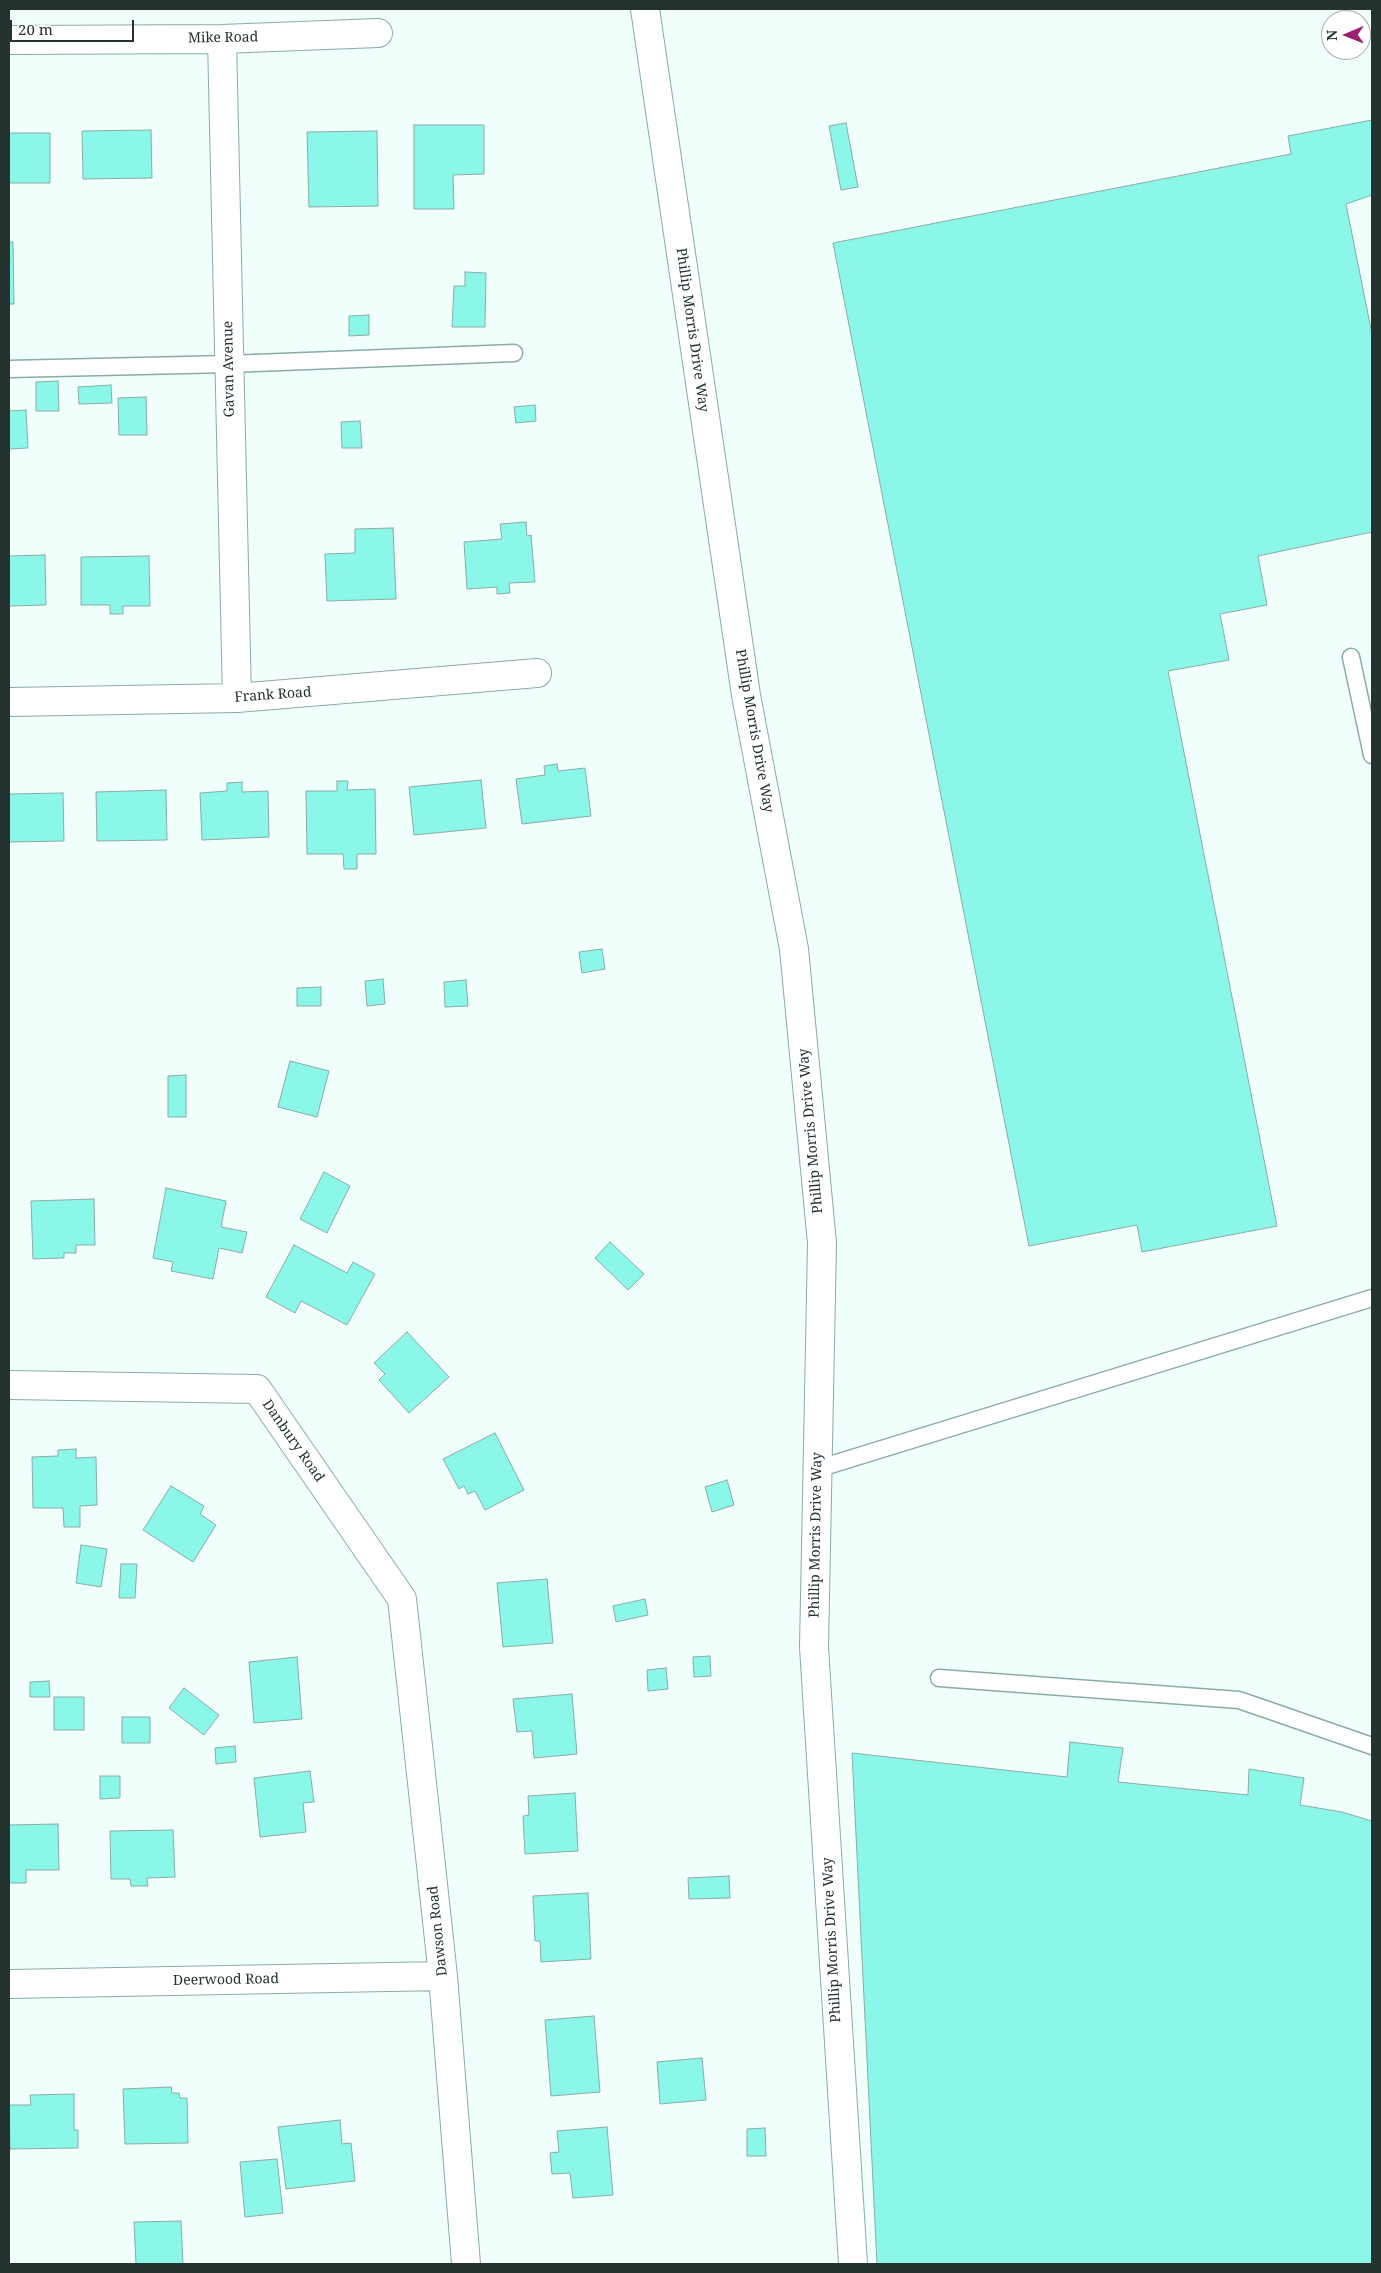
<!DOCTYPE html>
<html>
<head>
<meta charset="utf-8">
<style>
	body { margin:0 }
	#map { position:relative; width:1381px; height:2273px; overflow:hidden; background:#f0fffc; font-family:"Noto Serif",serif }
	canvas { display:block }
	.frame { position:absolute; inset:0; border:10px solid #243230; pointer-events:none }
	.north { position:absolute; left:1321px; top:10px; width:50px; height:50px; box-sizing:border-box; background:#fff; border:1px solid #a7adac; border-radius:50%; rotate:269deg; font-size:14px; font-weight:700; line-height:20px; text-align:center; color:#243230 }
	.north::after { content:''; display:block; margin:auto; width:18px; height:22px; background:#9f1f72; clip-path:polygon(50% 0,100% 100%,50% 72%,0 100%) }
	.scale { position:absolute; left:10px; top:20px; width:124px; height:22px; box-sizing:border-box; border:2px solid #243230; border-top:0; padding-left:6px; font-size:15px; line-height:18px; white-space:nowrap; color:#243230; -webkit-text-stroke:4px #fff; paint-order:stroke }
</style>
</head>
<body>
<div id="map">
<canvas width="1381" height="2273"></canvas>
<div class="frame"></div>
<div class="north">N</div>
<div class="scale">20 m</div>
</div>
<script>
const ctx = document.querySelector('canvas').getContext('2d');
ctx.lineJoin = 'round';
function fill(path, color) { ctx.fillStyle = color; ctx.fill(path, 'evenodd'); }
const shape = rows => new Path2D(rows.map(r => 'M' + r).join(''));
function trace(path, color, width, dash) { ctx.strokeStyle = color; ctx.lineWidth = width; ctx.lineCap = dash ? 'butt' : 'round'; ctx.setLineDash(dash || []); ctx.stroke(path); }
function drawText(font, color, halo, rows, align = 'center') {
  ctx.font = font + ' "Noto Serif",serif'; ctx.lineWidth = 4; ctx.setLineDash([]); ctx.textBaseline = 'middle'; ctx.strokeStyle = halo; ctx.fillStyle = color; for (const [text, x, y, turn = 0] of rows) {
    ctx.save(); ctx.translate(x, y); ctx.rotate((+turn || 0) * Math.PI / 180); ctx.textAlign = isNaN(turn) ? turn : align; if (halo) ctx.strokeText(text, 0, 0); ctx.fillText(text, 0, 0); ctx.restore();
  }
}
const building = shape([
	[1372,120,1372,195,1346,204,1372,334,1372,532,1258,556,1267,605,1220,614,1229,660,1168,671,1277,1226,1142,1252,1137,1225,1029,1246,833,243,1291,154,1288,136,1372,120],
	[846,123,858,187,841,190,829,126,846,123],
	[414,125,484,125,484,174,453,175,454,209,414,209,414,125],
	[151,130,152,178,83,179,82,131,151,130],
	[377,131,378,206,309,207,307,132,377,131],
	[9,133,50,133,50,183,9,183,9,133],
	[9,242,13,242,14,304,9,304,9,242],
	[465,272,486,273,485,327,452,327,454,286,465,286,465,272],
	[369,315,369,335,349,336,349,316,369,315],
	[58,381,59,411,36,411,36,382,58,381],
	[111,385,112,403,79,404,78,387,111,385],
	[146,397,147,435,119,435,118,398,146,397],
	[535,405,536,421,516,423,514,407,535,405],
	[26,410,28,448,9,449,9,411,26,410],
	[360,421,362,448,342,448,341,422,360,421],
	[526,522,527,536,531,535,535,582,509,583,510,593,497,594,497,587,467,589,464,542,502,539,500,524,526,522],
	[393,528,396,599,327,601,325,554,355,553,355,529,393,528],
	[45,555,46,605,9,606,9,556,45,555],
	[149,556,150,606,123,606,123,614,110,614,110,605,81,605,81,557,149,556],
	[557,764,558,771,585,768,591,816,522,824,516,779,545,775,544,766,557,764],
	[481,780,486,828,414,835,409,787,481,780],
	[337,781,348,781,347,790,375,789,376,854,357,854,357,869,344,869,343,854,307,854,306,791,337,791,337,781],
	[242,782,242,792,268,791,269,837,202,840,200,793,227,791,227,783,242,782],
	[166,790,167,840,97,841,96,792,166,790],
	[63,793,64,841,9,842,9,794,63,793],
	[602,949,605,969,582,973,579,952,602,949],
	[383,979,385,1004,367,1006,365,981,383,979],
	[466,980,468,1006,445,1007,444,982,466,980],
	[321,987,321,1006,297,1006,297,988,321,987],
	[290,1061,329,1071,317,1117,278,1107,290,1061],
	[186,1075,186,1117,168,1117,168,1076,186,1075],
	[324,1172,350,1186,327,1233,300,1219,324,1172],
	[166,1188,226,1201,221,1227,247,1232,242,1253,219,1248,213,1279,171,1271,173,1262,153,1258,166,1188],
	[94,1199,95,1245,76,1245,76,1253,64,1253,64,1258,33,1259,31,1201,94,1199],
	[610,1242,644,1274,628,1290,595,1258,610,1242],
	[294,1245,347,1273,353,1262,375,1274,347,1325,301,1301,295,1313,266,1297,294,1245],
	[407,1332,449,1377,409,1413,379,1380,385,1374,374,1363,407,1332],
	[495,1433,524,1490,485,1510,475,1491,468,1494,464,1486,459,1489,443,1459,495,1433],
	[76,1449,76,1458,96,1457,97,1505,80,1506,80,1527,64,1527,63,1508,33,1508,32,1457,58,1456,58,1450,76,1449],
	[727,1480,734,1505,712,1512,705,1487,727,1480],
	[171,1486,204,1506,200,1514,216,1525,193,1562,143,1530,171,1486],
	[81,1545,107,1549,101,1587,76,1583,81,1545],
	[121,1564,137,1564,135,1598,119,1598,121,1564],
	[547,1579,553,1643,503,1647,497,1583,547,1579],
	[645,1599,648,1615,616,1622,613,1606,645,1599],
	[710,1656,711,1676,694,1677,693,1657,710,1656],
	[297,1657,302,1719,254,1723,249,1662,297,1657],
	[666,1668,668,1689,648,1691,647,1670,666,1668],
	[49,1681,50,1697,30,1697,30,1682,49,1681],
	[184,1688,219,1715,204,1735,169,1708,184,1688],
	[572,1694,577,1754,534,1758,532,1731,517,1732,513,1699,572,1694],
	[54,1697,84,1697,84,1730,54,1730,54,1697],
	[122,1717,150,1717,150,1743,122,1743,122,1717],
	[1070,1742,1123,1748,1118,1782,1248,1795,1249,1769,1304,1778,1300,1805,1342,1812,1372,1821,1372,2264,877,2264,852,1753,1067,1777,1070,1742],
	[235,1746,236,1762,216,1764,215,1748,235,1746],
	[310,1771,314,1802,303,1803,306,1832,260,1837,254,1778,310,1771],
	[100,1776,120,1776,120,1798,100,1799,100,1776],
	[575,1793,578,1851,525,1854,523,1816,529,1815,528,1796,575,1793],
	[58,1824,59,1870,26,1870,26,1883,9,1883,9,1825,58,1824],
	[173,1830,175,1877,147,1878,148,1886,131,1886,130,1879,111,1879,110,1831,173,1830],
	[729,1876,730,1898,689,1899,688,1878,729,1876],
	[588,1893,591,1959,541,1962,540,1941,535,1941,533,1896,588,1893],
	[594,2016,600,2092,551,2096,545,2020,594,2016],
	[702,2058,706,2100,660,2104,657,2062,702,2058],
	[171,2087,172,2093,179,2093,180,2098,187,2098,188,2143,125,2144,123,2089,171,2087],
	[74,2094,74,2130,78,2130,78,2148,10,2149,9,2105,31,2105,30,2095,74,2094],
	[340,2120,342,2144,351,2143,355,2181,286,2189,278,2127,340,2120],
	[607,2127,613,2195,573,2198,570,2173,552,2174,550,2153,559,2152,557,2131,607,2127],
	[765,2128,766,2156,747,2156,747,2129,765,2128],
	[277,2159,283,2213,245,2217,240,2162,277,2159],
	[181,2221,183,2264,136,2264,134,2222,181,2221]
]);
const service = shape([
	[9,369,229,364,514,353],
	[1351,657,1372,755],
	[817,1469,1372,1298],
	[939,1678,1239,1700,1372,1746]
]);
const minor = shape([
	[645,9,746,695,794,949,822,1243,814,1647,853,2264],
	[222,39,237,698],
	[9,40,222,39,378,33],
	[9,702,237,698,537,673],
	[9,1385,257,1389,402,1599,443,1976,466,2264],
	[9,1984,443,1976]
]);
const streetNames = [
	["Mike Road",223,38,-1],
	["Phillip Morris Drive Way",692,330,82],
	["Gavan Avenue",229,369,-91],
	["Frank Road",273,695,-4],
	["Phillip Morris Drive Way",754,731,80],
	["Phillip Morris Drive Way",811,1131,-95],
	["Danbury Road",293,1441,55],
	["Phillip Morris Drive Way",816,1535,-89],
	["Dawson Road",438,1931,-96],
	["Phillip Morris Drive Way",832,1940,-93],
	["Deerwood Road",226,1980,-1]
];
fill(building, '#8bf7e8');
trace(building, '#89aca6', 1);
trace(service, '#8aaca6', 19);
trace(minor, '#8aaca6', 30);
trace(service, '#fff', 16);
trace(minor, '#fff', 28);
drawText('14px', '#243230', '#fff', streetNames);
</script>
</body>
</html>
